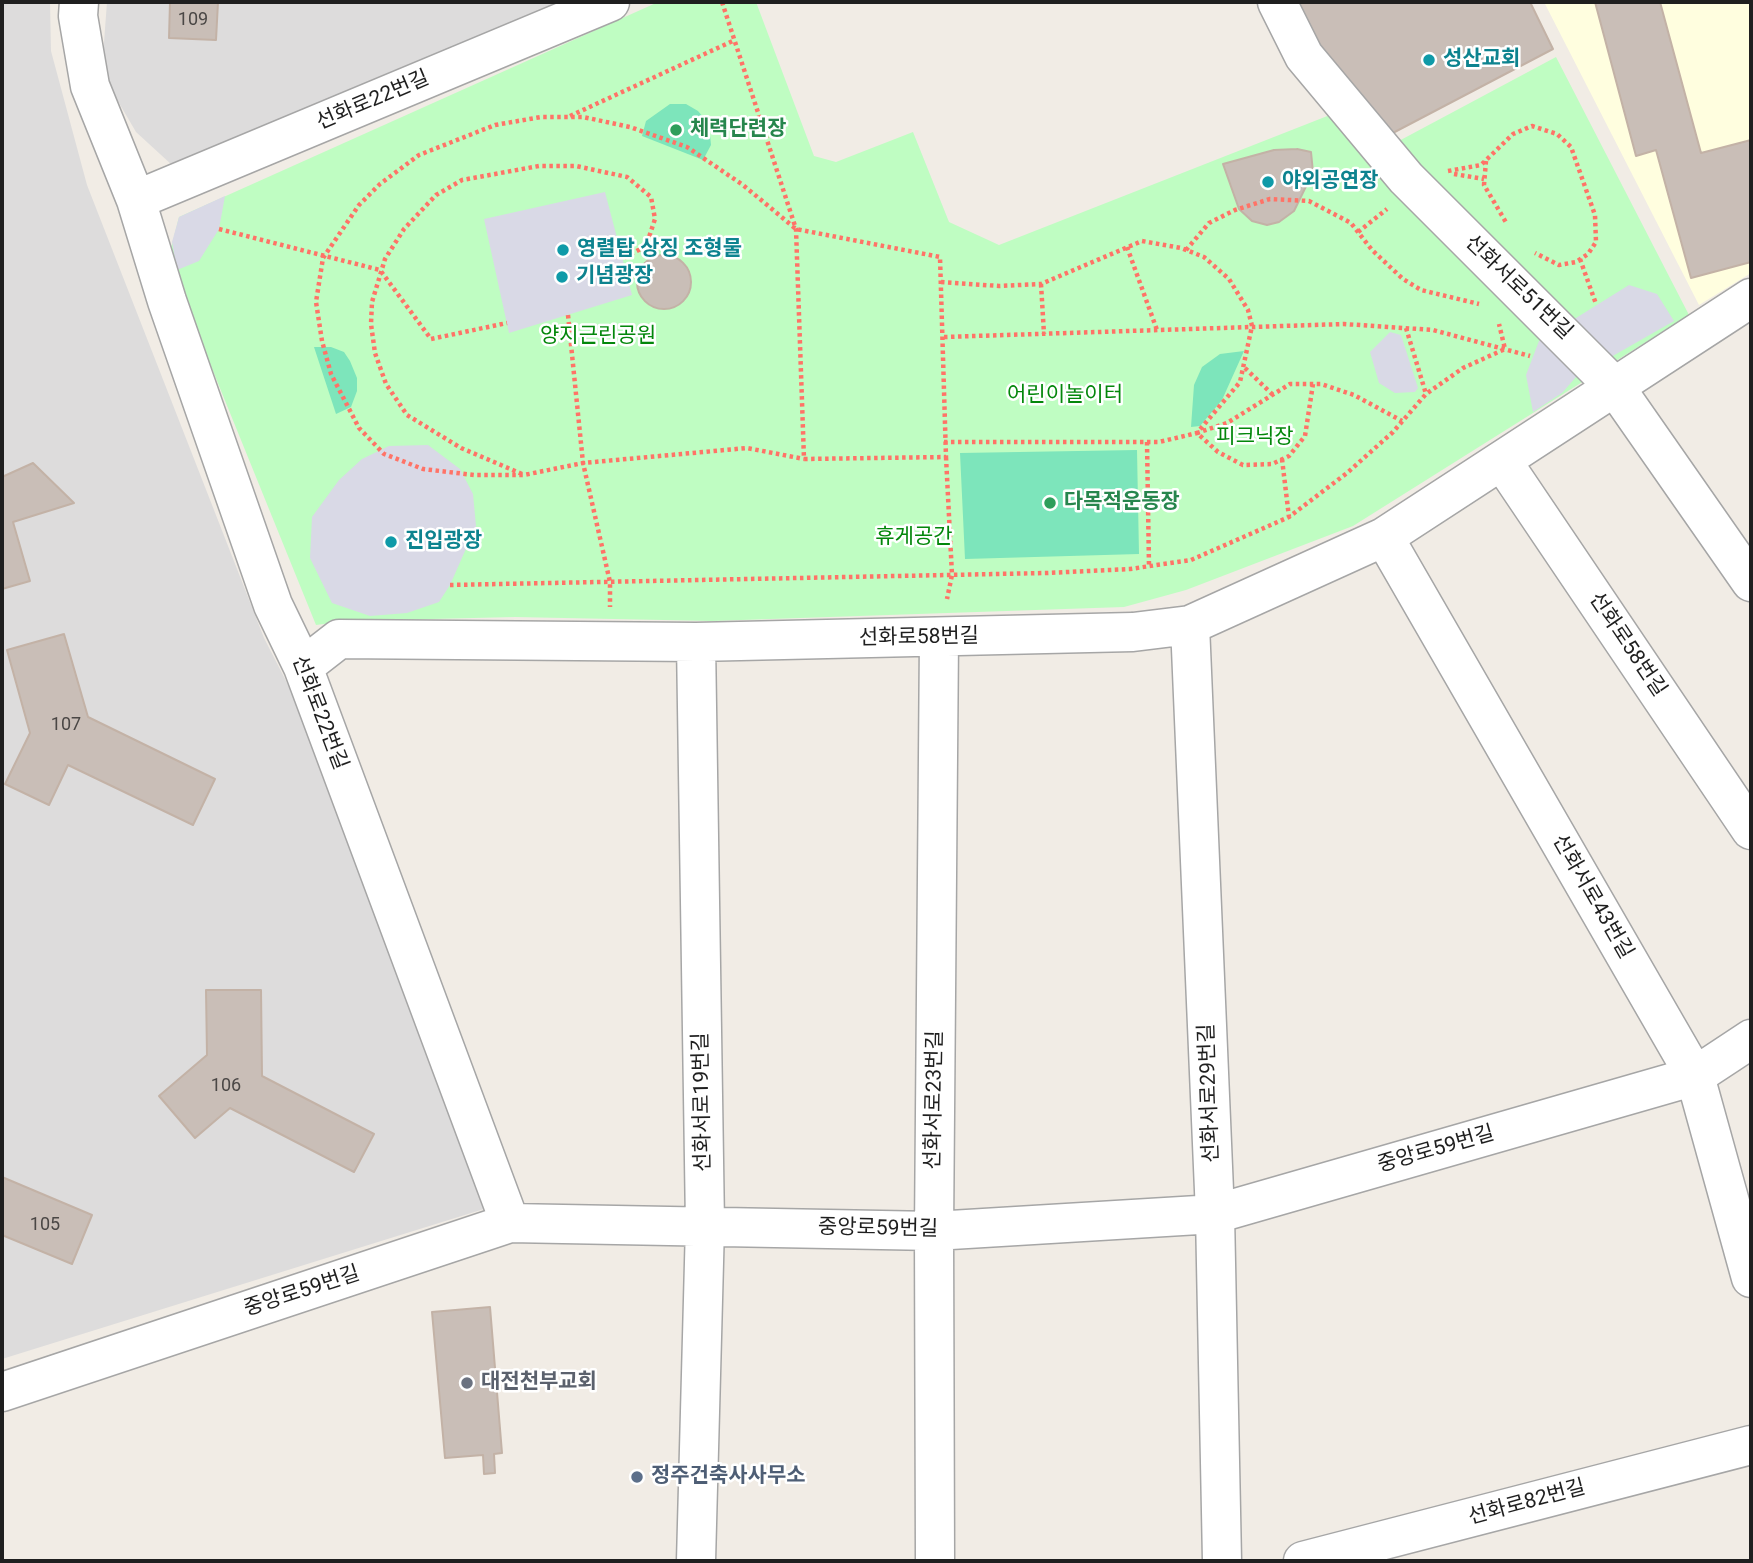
<!DOCTYPE html>
<html>
<head>
<meta charset="utf-8">
<style>
	body { margin:0 }
	#map { position:relative; width:1753px; height:1563px; overflow:hidden; background:#f1ece5; font-family:Roboto,sans-serif }
	canvas { display:block }
	.frame { position:absolute; inset:0; border:4px solid #1f1f1f; pointer-events:none }
</style>
</head>
<body>
<div id="map">
<canvas width="1753" height="1563"></canvas>
<div class="frame"></div>
</div>
<script>
const ctx = document.querySelector('canvas').getContext('2d');
ctx.lineJoin = 'round';
function fill(path, color) { ctx.fillStyle = color; ctx.fill(path, 'evenodd'); }
const shape = rows => new Path2D(rows.map(r => 'M' + r).join(''));
function trace(path, color, width, dash) { ctx.strokeStyle = color; ctx.lineWidth = width; ctx.lineCap = dash ? 'butt' : 'round'; ctx.setLineDash(dash || []); ctx.stroke(path); }
function drawText(font, color, halo, rows, align = 'center') {
  ctx.font = font + ' Roboto,"Noto Sans KR",sans-serif'; ctx.lineWidth = 5; ctx.setLineDash([]); ctx.textBaseline = 'middle'; ctx.strokeStyle = halo; ctx.fillStyle = color; for (const [text, x, y, turn = 0] of rows) {
    ctx.save(); ctx.translate(x, y); ctx.rotate((+turn || 0) * Math.PI / 180); ctx.textAlign = isNaN(turn) ? turn : align; if (halo) ctx.strokeText(text, 0, 0); ctx.fillText(text, 0, 0); ctx.restore();
  }
}
const residential = shape([
	[2,2,50,2,51,51,87,185,264,638,304,716,484,1209,2,1359],
	[107,2,588,2,172,165,136,132,112,91,103,56]
]);
const education = shape([
	[1544,2,1751,2,1751,273,1699,305]
]);
const park = shape([
	[756,2,814,156,836,162,913,132,949,222,999,245,1335,113,1367,158,1556,57,1689,315,1353,526,1186,590,1124,607,712,621,515,617,348,621,316,625,168,260,179,217,656,3]
]);
const pitch = shape([
	[670,104,686,104,698,111,709,124,711,145,703,160,642,136,646,121],
	[314,347,331,347,344,352,350,361,357,378,357,391,351,407,336,414],
	[1244,351,1222,400,1200,426,1191,427,1194,385,1202,367,1220,354],
	[1137,450,1139,554,965,559,960,453]
]);
const plaza = shape([
	[605,192,632,295,509,333,484,219],
	[225,196,219,229,199,261,177,270,172,242,179,217],
	[1629,285,1657,294,1674,321,1576,377,1562,393,1533,412,1526,375,1539,341],
	[1390,332,1401,335,1418,388,1415,392,1395,393,1379,383,1370,352],
	[428,445,460,469,473,494,476,526,450,585,439,602,407,613,370,616,332,603,310,558,312,517,339,480,362,459,389,446]
]);
const building = shape([
	[170,2,218,2,216,40,169,38,170,2],
	[1298,2,1530,2,1553,49,1389,135,1331,70,1298,2],
	[1595,2,1660,2,1701,153,1751,140,1751,262,1691,278,1656,150,1636,156,1595,2],
	[1297,149,1311,152,1313,172,1294,211,1279,222,1267,225,1252,221,1239,209,1223,164,1274,150,1297,149],
	'637 282a27 27 0 1 1 54 0a27 27 0 1 1-54 0Z',
	[33,463,74,503,13,522,30,581,2,589,2,477,33,463],
	[64,634,88,717,215,779,193,825,68,765,49,805,5,784,30,733,7,650,64,634],
	[206,990,261,990,262,1076,374,1134,354,1172,230,1108,195,1138,159,1096,207,1055,206,990],
	[2,1177,92,1215,72,1264,2,1235,2,1177],
	[490,1307,502,1453,494,1454,495,1473,484,1474,483,1455,445,1458,432,1312,490,1307]
]);
const path = shape([
	[722,2,796,229,804,459,946,457,940,257,796,229,743,185,687,147,630,127,583,117,541,117,495,125,419,155,380,184,359,205,323,258,316,302,322,341,331,374,359,428,384,454,423,469,474,475,524,475,583,463,747,448,804,459],
	[570,116,735,40],
	[1486,161,1484,185,1507,224],
	[1448,171,1481,165,1513,134,1532,126,1557,134,1571,147,1595,215,1596,242,1588,254,1576,262,1559,265,1535,253],
	[1454,174,1484,179],
	[219,229,380,270,431,339,507,323],
	[1358,232,1387,209],
	[1127,247,1157,330],
	[1186,250,1209,223,1235,210,1270,199,1309,201,1351,223,1372,250,1403,279,1421,290,1479,304],
	[1580,259,1596,304],
	[941,282,999,286,1041,284,1142,241,1181,248,1204,257,1229,279,1248,310,1252,326,1240,382,1197,433,1159,442,944,442],
	[1041,284,1044,334],
	[568,315,583,463,610,582,610,607],
	[1406,328,1426,394],
	[944,337,1344,324,1433,330,1530,356],
	[1245,368,1273,395],
	[1313,384,1305,436,1289,456,1272,464,1243,465,1218,452,1197,433,1227,423,1290,384,1321,384,1354,395,1402,421],
	[1147,442,1149,566],
	[946,457,952,575,947,599],
	[1282,459,1289,517],
	[522,474,461,448,407,415,386,384,375,353,371,324,372,302,385,259,404,229,436,195,462,180,539,166,576,166,627,177,651,197,655,219,646,246,622,259],
	[450,585,1046,573,1130,569,1191,560,1289,517,1347,473,1393,432,1426,394,1463,368,1505,349,1499,324]
]);
const street = shape([
	[79,2,78,16,90,86,136,200,167,301,273,605,303,667,510,1223],
	[1277,2,1304,56,1406,178,1615,387,1751,582],
	[136,200,610,2],
	[1502,461,1751,830],
	[1384,537,1695,1076,1751,1278],
	[1190,625,1215,1214,1222,1561],
	[696,642,705,1225,696,1561],
	[303,667,339,639,696,642,1133,632,1190,625,1384,537,1751,298],
	[2,1392,510,1223,934,1231,1215,1214,1695,1076,1751,1039],
	[935,1561,934,1231,939,638],
	[1303,1561,1751,1445]
]);
const markers = [
	[1429,60,7,"#0f9aa8"],
	[676,130,7,"#2e9e5b"],
	[1268,182,7,"#0f9aa8"],
	[563,250,7,"#0f9aa8"],
	[562,277,7,"#0f9aa8"],
	[1050,503,7,"#2e9e5b"],
	[391,542,7,"#0f9aa8"],
	[467,1383,7,"#6b7280"],
	[637,1477,7,"#5c6f8a"]
];
const numberNames = [
	["109",193,20],
	["107",66,725],
	["106",226,1086],
	["105",45,1225]
];
const cultureNames = [
	["성산교회",1443,60],
	["야외공연장",1282,182],
	["영렬탑 상징 조형물",577,250],
	["기념광장",576,277],
	["진입광장",405,542]
];
const streetNames = [
	["선화로22번길",373,101,-23],
	["선화서로51번길",1518,288,44],
	["선화로58번길",919,638,-1],
	["선화로58번길",1627,645,56],
	["선화로22번길",319,713,69],
	["선화서로43번길",1592,897,60],
	["선화서로29번길",1210,1093,-92],
	["선화서로23번길",935,1100,-89],
	["선화서로19번길",703,1102,-91],
	["중앙로59번길",1436,1150,-16],
	["중앙로59번길",878,1229,1],
	["중앙로59번길",302,1292,-18],
	["선화로82번길",1527,1503,-15]
];
const leisureNames = [
	["체력단련장",690,130],
	["다목적운동장",1064,503]
];
const parkNames = [
	["양지근린공원",598,337],
	["어린이놀이터",1065,396],
	["피크닉장",1255,438],
	["휴게공간",914,538]
];
const worshipNames = [
	["대전천부교회",481,1383]
];
const serviceNames = [
	["정주건축사사무소",651,1477]
];
fill(residential, '#dddcdc');
fill(education, '#fffedf');
fill(park, '#bffdc2');
fill(pitch, '#7de5bb');
fill(plaza, '#d9d9e6');
fill(building, '#c9beb7');
trace(building, '#c3b2a6', 2);
trace(street, '#a6a6a6', 41);
trace(path, '#ff7367', 4.5, [3.5, 3.5]);
trace(street, '#fff', 38);
for (const [x, y, r, color] of markers) { const dot = new Path2D(); dot.arc(x, y, r, 0, 2 * Math.PI); ctx.fillStyle = color; ctx.fill(dot); trace(dot, '#fff', 2.5); }
drawText('18px', '#4a4745', null, numberNames);
drawText('bold 21px', '#0d838f', '#fff', cultureNames, 'left');
drawText('21px', '#1f1f1f', '#fff', streetNames);
drawText('bold 21px', '#27864d', '#fff', leisureNames, 'left');
drawText('21px', '#03870b', '#fff', parkNames);
drawText('bold 21px', '#5b616d', '#fff', worshipNames, 'left');
drawText('bold 21px', '#4e5e75', '#fff', serviceNames, 'left');
</script>
</body>
</html>
